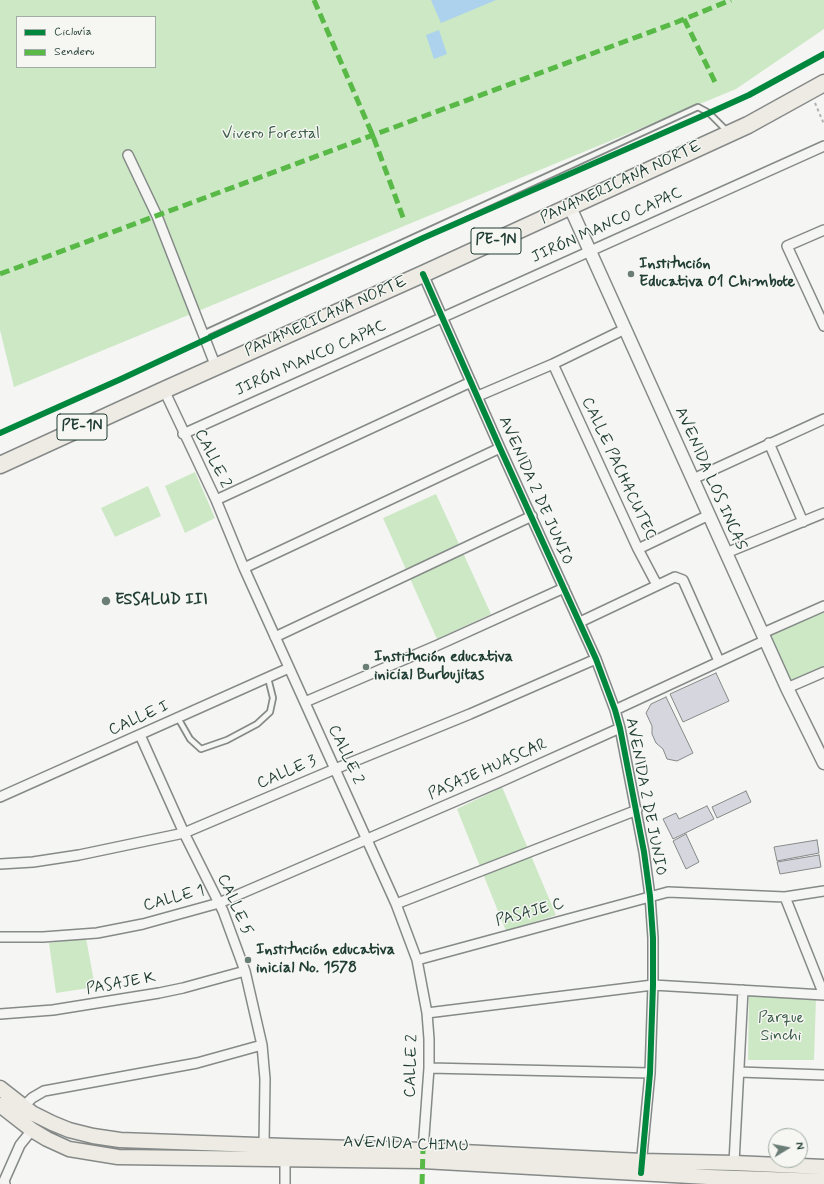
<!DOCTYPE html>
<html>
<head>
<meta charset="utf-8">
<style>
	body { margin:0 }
	#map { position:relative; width:824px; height:1184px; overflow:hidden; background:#f5f5f3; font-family:Mynerve,sans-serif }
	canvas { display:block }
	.legend { position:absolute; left:16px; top:16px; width:140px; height:52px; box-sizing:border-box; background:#f6f6f2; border:1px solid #a0aca6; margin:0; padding:5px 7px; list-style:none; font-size:12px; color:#1f3d34 }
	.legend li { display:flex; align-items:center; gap:8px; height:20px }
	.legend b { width:20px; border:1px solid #a0aca6 }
	.north { position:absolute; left:768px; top:1128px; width:40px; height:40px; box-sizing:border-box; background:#f6f6f2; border:1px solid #a0aca6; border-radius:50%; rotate:80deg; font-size:11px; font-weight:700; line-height:16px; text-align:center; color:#1f3d34 }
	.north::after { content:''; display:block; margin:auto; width:14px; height:18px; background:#6a7d77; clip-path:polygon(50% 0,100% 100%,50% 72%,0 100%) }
</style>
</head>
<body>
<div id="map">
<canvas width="824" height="1184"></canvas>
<ul class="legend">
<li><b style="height:5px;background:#00873e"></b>Ciclovía</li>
<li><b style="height:5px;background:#58b947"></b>Sendero</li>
</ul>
<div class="north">N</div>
</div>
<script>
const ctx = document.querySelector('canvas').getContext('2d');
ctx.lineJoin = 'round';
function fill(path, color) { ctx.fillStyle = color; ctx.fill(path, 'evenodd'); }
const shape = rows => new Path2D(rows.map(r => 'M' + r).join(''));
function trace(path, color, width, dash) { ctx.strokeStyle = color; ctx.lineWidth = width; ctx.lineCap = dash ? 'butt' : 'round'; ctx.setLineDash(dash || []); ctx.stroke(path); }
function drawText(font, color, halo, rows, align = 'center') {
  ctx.font = font + ' Mynerve,sans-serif'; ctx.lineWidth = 3; ctx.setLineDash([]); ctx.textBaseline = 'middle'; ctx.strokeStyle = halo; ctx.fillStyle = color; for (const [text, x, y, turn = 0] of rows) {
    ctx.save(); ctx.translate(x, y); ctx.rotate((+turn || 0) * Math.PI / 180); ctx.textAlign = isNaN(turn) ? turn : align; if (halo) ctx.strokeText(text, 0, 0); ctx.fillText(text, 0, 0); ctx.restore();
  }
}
const green = shape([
	[0,0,824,0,824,29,736,89,14,387,0,330],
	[17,17,155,17,155,67,17,67],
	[195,472,215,518,185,533,165,486],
	[148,486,161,516,115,537,101,508],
	[436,494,491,614,437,639,383,518],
	[824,606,824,672,787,688,763,633],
	[502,787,556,915,506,931,457,809],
	[86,938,95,987,56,993,49,943],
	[749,994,816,997,814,1060,748,1060]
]);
const water = shape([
	[431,0,496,0,441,23],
	[439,30,447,54,434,59,426,35]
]);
const building = shape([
	[716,673,729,701,683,722,670,694,716,673],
	[666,697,693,753,677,761,667,759,663,749,656,743,652,734,652,726,646,713,651,704,666,697],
	[746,791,751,802,717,818,712,807,746,791],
	[707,806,714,819,673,839,663,819,676,813,679,819,707,806],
	[686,834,699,862,686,869,673,841,686,834],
	[817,840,819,853,777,861,774,847,817,840],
	[819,855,821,867,780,874,777,862,819,855]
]);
const path = shape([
	[815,103,824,124]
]);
const lane = shape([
	[203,334,698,107,709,113,727,131],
	[178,718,190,739,201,749,227,740,257,724,270,712,273,698,268,678]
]);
const street = shape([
	[128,155,157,216,216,367],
	[824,230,787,246,824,326],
	[423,274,500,448,596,659,615,710,620,728,644,852,650,896,653,938,653,985,650,1073,641,1166],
	[553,364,638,549,657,585],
	[164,390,216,500,244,568,396,904,417,960,427,1013,429,1039,429,1068,423,1150],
	[478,396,553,364,625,329],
	[183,434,824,146],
	[769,443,803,522],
	[693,479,824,419],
	[216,500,471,382],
	[638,549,709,515],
	[726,553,824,513],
	[244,568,500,448],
	[580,622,675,577,683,580,719,661],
	[763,633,824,606],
	[275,637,532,516],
	[787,688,824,672],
	[305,702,438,645,564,588],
	[615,710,766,640],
	[140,735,184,833,223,911,245,971,262,1045,265,1079,264,1145],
	[0,797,289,668],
	[0,864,33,862,79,855,184,833,335,769,470,714,596,659],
	[785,897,824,995],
	[396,904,637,810],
	[0,937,43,937,97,933,143,924,219,903,502,781,620,728],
	[417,960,668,892,785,897,824,891],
	[427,1013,653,985,824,995],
	[0,1014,53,1010,159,993,183,988,245,971],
	[429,1068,650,1073],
	[739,1072,824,1075],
	[21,1109,32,1098,44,1091,197,1063,262,1045],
	[285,1155,285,1184],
	[734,1163,743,990],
	[5,1184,4,1181,20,1145,32,1130]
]);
const secondary = shape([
	[570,207,787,688,824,763]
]);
const primary = shape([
	[0,1088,32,1113,52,1123,69,1130,93,1136,120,1140,285,1146,423,1150,642,1161,734,1163,824,1167],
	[0,1105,32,1130,47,1139,69,1149,118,1157,423,1161,708,1177,824,1181]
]);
const highway = shape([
	[0,465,164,390,423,274,748,125,824,83]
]);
const quiet = shape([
	[314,0,373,136,404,220],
	[684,19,716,84],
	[0,274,677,22,731,0],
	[422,1184,423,1150]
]);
const cycleway = shape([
	[423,274,500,448,596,659,615,710,620,728,644,852,650,896,653,938,653,985,650,1073,641,1173],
	[0,433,121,379,423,238,709,113,749,95,824,54]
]);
const markers = [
	[631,274,4,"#6a7d77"],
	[106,601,5,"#6a7d77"],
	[366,667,4,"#6a7d77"],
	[248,960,4,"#6a7d77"]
];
const shields = [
	[496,241,50],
	[82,427,50]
];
const shieldNames = [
	["PE-1N",496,241],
	["PE-1N",82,427]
];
const parkNames = [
	["Vivero Forestal",271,135],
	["Parque",781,1019],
	["Sinchi",781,1037]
];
const streetNames = [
	["PANAMERICANA NORTE",621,183,-25],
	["JIRÓN MANCO CAPAC",607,226,-24],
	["PANAMERICANA NORTE",326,317,-24],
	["JIRÓN MANCO CAPAC",311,359,-24],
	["CALLE 2",212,459,64],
	["CALLE PACHACUTEC",618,469,65],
	["AVENIDA LOS INCAS",710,479,66],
	["AVENIDA 2 DE JUNIO",535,491,66],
	["CALLE I",139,719,-24],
	["CALLE 2",345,755,65],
	["PASAJE HUASCAR",488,770,-24],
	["CALLE 3",287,773,-23],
	["AVENIDA 2 DE JUNIO",645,797,79],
	["CALLE 1",174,899,-15],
	["CALLE 5",234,905,66],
	["PASAJE C",530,913,-15],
	["PASAJE K",121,984,-10],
	["CALLE 2",412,1066,-88],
	["AVENIDA CHIMU",406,1145,2]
];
const poiNames = [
	["Institución",639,265],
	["Educativa 01 Chimbote",639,283],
	["ESSALUD III",115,601],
	["Institución educativa",374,658],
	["inicial Burbujitas",374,676],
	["Institución educativa",256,951],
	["inicial No. 1578",256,969]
];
fill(green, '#cce8c5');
fill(water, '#acd2ed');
fill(building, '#d6d6de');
trace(building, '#858a88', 1);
trace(lane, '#858a88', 8);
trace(street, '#858a88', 12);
trace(secondary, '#858a88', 15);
trace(primary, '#858a88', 17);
trace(highway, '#858a88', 19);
trace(path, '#b0b4b2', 2, [3, 3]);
trace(lane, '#f5f5f3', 4.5);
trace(street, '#f5f5f3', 9);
trace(secondary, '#f5f5f3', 12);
trace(primary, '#eeebe4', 14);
trace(highway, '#eeebe4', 16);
trace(quiet, '#58b947', 5, [10, 5]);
trace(cycleway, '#00873e', 6);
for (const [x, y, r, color] of markers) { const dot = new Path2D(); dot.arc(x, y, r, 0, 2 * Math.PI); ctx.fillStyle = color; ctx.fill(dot); trace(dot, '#f6f6f2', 1.5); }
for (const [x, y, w] of shields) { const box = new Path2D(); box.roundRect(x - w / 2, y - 13, w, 26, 3); ctx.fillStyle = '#f6f6f2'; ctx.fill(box); trace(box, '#1f3d34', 1); }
drawText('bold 15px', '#1f3d34', null, shieldNames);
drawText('16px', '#3b5d49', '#f6f6f2', parkNames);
drawText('16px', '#1f3d34', '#f6f6f2', streetNames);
drawText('bold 16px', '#1f3d34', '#f6f6f2', poiNames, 'left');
</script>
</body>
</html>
